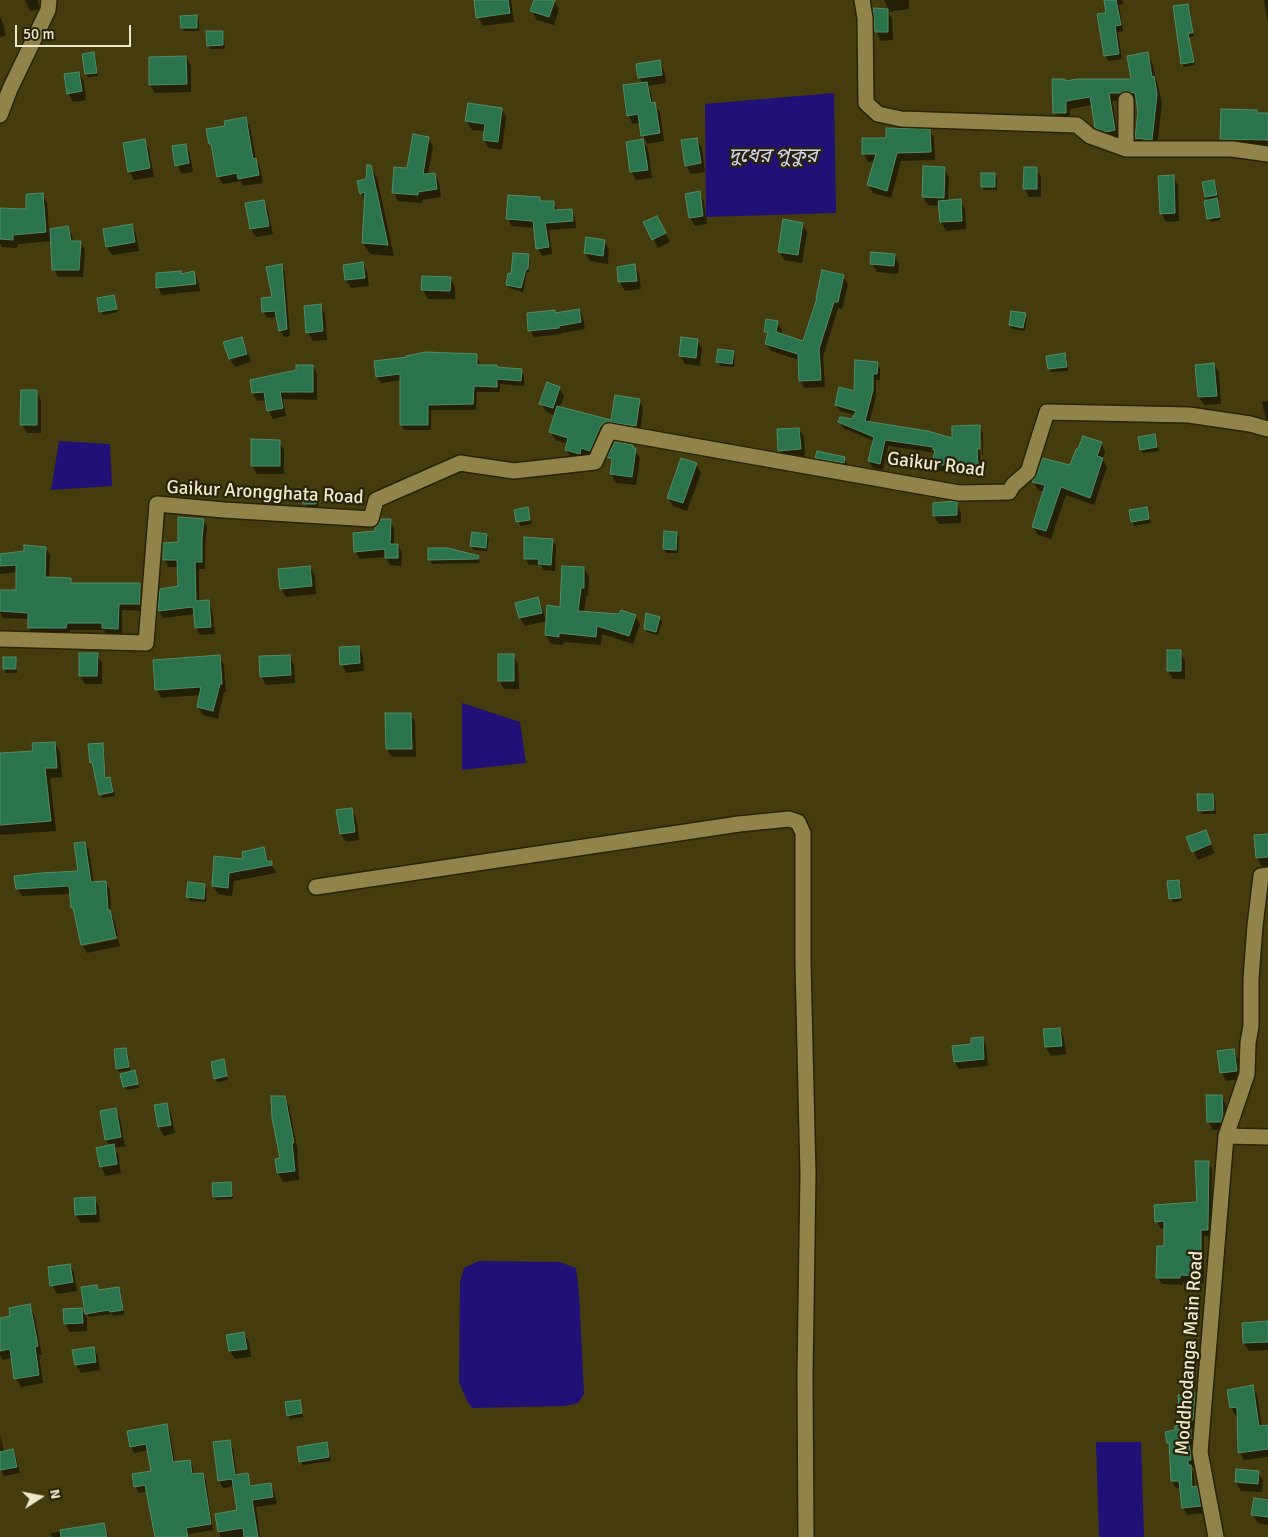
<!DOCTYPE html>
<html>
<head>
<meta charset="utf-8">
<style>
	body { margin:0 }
	#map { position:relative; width:1268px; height:1537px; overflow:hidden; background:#453c0e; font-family:Signika,sans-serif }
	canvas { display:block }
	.north { position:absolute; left:15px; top:1472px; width:50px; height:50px; -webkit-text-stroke:4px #28230a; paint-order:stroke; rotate:79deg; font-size:14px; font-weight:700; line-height:20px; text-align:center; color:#eee8ca }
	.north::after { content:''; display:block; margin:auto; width:18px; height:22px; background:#eee8ca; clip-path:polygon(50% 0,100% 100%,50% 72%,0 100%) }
	.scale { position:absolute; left:15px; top:25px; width:116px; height:22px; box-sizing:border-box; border:2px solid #eee8ca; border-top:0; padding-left:6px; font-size:15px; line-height:18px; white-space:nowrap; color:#eee8ca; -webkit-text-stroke:4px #28230a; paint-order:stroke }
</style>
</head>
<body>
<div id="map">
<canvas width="1268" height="1537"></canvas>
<div class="north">N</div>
<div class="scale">50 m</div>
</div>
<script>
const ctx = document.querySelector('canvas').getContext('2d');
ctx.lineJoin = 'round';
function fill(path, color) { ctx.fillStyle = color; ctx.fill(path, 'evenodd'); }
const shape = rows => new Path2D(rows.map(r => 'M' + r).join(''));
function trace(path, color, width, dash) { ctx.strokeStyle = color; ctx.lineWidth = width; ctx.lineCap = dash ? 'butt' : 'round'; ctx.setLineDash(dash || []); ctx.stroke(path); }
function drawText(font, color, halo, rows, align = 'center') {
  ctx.font = font + ' Signika,"Noto Sans Bengali",sans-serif'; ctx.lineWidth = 4.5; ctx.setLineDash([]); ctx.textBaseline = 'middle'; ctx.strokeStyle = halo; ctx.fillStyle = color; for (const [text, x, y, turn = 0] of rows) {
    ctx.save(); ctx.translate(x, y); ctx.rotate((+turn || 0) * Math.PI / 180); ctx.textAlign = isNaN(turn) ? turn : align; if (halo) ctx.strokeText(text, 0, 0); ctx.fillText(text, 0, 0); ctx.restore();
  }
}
const water = shape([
	[834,93,836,213,706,217,705,104],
	[59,441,110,444,112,486,51,490],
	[462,703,520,722,526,763,462,770],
	[479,1261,560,1262,576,1268,579,1293,584,1394,578,1403,565,1406,472,1408,467,1401,459,1382,460,1282,464,1268],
	[1096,1442,1141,1442,1144,1537,1099,1537]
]);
const shadow = shape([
	[25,0,38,0,40,9,30,11],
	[475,0,511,0,514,22,483,26,478,17],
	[535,0,554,1,559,9,554,25,537,20,532,11],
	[884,0,909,0,909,9,888,12,892,19,893,40,881,41,876,32,874,9,889,10],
	[1106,0,1122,0,1123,4,1119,5,1123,31,1118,32,1122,59,1108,61,1105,55,1108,14],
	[1264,0,1268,0,1268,23,1268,22],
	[1188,5,1190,9,1194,36,1189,37,1195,65,1184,67,1182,64],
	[196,16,199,20,199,31,184,31,182,28],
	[0,17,3,23,6,36,0,37],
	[222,32,224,36,225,49,210,49,208,45],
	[93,53,96,57,98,76,88,78,86,74,83,55],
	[1147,54,1152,62,1162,103,1157,148,1141,146,1137,138,1139,112,1137,101,1131,99,1125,101,1112,101,1119,139,1101,136,1096,127,1092,105,1070,109,1070,121,1059,121,1054,112,1066,82,1133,80],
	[186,57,191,66,191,92,155,93,150,85],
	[659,61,664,70,666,83,648,86,651,92,653,104,660,112,664,141,647,144,643,135,641,123,633,124,628,115,643,84,640,78,637,65],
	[79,73,84,82,86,100,73,102,68,93],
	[501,109,506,117,502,150,489,148,484,140,486,131,472,130,467,121],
	[1256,111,1258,115,1268,115,1268,154,1228,149,1222,139],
	[245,118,250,126,256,160,260,167,263,183,243,186,241,181,223,184,218,176,214,150,210,144,226,127],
	[930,131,934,138,935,160,901,161,891,198,873,193,869,185,875,162,868,162,864,154,863,140,887,139],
	[428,138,433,146,428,175,434,174,439,182,441,197,422,200,422,203,398,201,394,193],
	[697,139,702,148,705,172,691,174,686,165],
	[144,140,149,149,154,177,134,180,130,172,125,144],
	[643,141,648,149,652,178,636,180,632,172,627,143],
	[185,145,190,154,193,172,182,174,177,165],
	[370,166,377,178,394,256,370,254,363,243,366,202,361,193,367,180],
	[944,168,949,177,948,201,960,200,965,209,966,229,946,231,941,222,940,206,928,205,923,197],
	[1036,169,1041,177,1041,197,1029,197,1024,188],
	[994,174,997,178,997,190,984,190,982,187],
	[1173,177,1178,185,1179,221,1166,222,1161,213],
	[1214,181,1216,185,1219,199,1216,199,1218,204,1221,220,1211,222,1208,218,1209,201,1206,197,1204,183],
	[699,193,704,201,707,224,695,226,690,218],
	[42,194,47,203,49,231,67,228,72,235,73,242,80,242,85,250,83,277,58,277,54,269,52,241,18,244,17,248,2,247,0,243,0,209,27,211],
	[539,199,541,203,553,203,558,210,571,210,575,218,576,228,549,230,552,254,542,256,538,248,535,228,512,226,508,219],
	[263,201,268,210,273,234,256,237,251,229],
	[645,223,661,226,670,242,658,248],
	[802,224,807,232,802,263,784,260,780,252],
	[131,225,136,234,139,251,112,255,107,247],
	[604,241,609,249,608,264,590,261,585,253],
	[894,255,899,264,898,274,877,272,872,264],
	[528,256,530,260,529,272,527,272,523,292,509,288,507,285],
	[363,263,367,272,369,286,351,288,346,280],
	[281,265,285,272,290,336,284,337,280,330,277,317,267,318,263,311,274,298],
	[634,266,639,274,641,289,625,291,620,282,618,268],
	[193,273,198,280,200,291,162,295,158,288,181,275],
	[843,276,848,284,842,309,838,308,823,357,825,387,804,388,800,380,799,360,771,351,766,344,768,336,765,331,777,323,782,330,781,335,804,343],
	[423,278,450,278,455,287,455,299,428,299,423,290],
	[114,296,118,312,103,315,101,311],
	[320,305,325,314,327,340,313,341,308,333],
	[579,310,583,317,585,329,562,333,562,334,534,337,530,330,555,312,556,314],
	[1025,314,1027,318,1025,331,1012,329,1010,325],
	[241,338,246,347,251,362,235,367,230,359,225,343],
	[697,340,702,348,700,366,685,364,680,355],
	[733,352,735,356,734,367,720,366,718,362],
	[476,355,479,361,480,366,521,370,524,376,524,386,500,384,500,392,477,392,476,410,431,410,431,430,404,430,401,424,402,380,381,383,377,377,376,362,408,358],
	[1065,355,1067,358,1068,371,1051,372,1049,369],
	[877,363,880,369,880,380,876,380,876,397,869,423,953,440,979,426,983,433,983,455,982,455,981,431,979,431,981,471,936,471,932,465,936,453,888,446,883,470,873,468,869,461,874,441,843,428,840,422,853,421,855,415,840,411,836,405,855,392],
	[1214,364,1219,373,1221,404,1204,405,1199,397],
	[313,366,317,374,317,400,283,399,286,416,273,419,269,411,267,400,257,401,253,393,251,381],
	[559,388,564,396,560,408,612,422,639,400,643,408,640,433,616,429,594,458,585,455,584,461,570,457,566,449,568,444,555,440,551,432,556,416,546,412,541,403],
	[36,391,41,400,41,433,27,433,22,425],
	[1268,401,1268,420,1267,420,1265,416,1262,402],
	[799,429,804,437,805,458,785,459,780,451],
	[1155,436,1159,451,1143,453,1141,449],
	[279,441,284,450,284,474,257,474,252,465],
	[1101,443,1105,451,1103,460,1107,467,1094,505,1066,495,1051,539,1038,535,1033,527,1044,492,1038,490,1034,482,1038,475,1071,466],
	[632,446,640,458,636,485,616,483,611,474,612,463,609,457],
	[817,458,844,458,849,467,821,466],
	[696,464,701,473,687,511,673,506,668,498],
	[316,491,318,495,318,508,307,507,305,503],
	[956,503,961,512,961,523,939,524,934,516],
	[1146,508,1151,523,1134,526,1130,511],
	[528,509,532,524,520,526,516,511],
	[203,520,207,527,205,547,205,569,199,569,199,602,208,602,212,609,215,634,200,635,196,628,195,614,163,618,159,611,179,587,178,567,169,567,164,560],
	[390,520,394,528,394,545,398,545,402,553,401,566,390,565,386,557,360,559,356,552],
	[676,533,679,537,678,553,666,553,664,549],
	[486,535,489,539,487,551,474,550,471,546],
	[552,540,556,546,555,571,543,570,541,565,529,565,526,559],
	[46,548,50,555,49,578,70,579,73,584,139,584,143,591,143,611,122,610,122,636,107,635,104,630,70,630,70,635,33,635,29,628,29,619,3,618,0,612,0,597,17,592,17,572,0,574,0,555],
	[478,557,480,563,432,564,430,560],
	[310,567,315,576,316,594,286,597,281,589],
	[584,568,589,577,588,596,586,596,584,612,635,616,640,624,633,644,602,634,601,645,564,642,563,645,551,644,546,635],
	[537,599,542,607,546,621,525,626,520,618],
	[647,614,660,618,662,622,658,635,647,632,645,628],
	[358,647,363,656,364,671,346,673,342,664],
	[1180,652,1185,660,1185,679,1173,679,1168,671],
	[97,654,102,663,102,684,85,684,80,675],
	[219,656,224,665,226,692,224,692,218,719,203,715,198,707,200,695,161,698,157,689],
	[289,656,294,665,295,683,266,685,261,676],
	[514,656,518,664,519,689,504,689,499,680],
	[15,659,17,663,17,673,6,673,4,669],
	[410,714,415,722,416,757,392,757,387,749],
	[55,743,60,753,62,777,50,778,56,831,0,835,0,754,34,752],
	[102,745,104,748,106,779,110,778,112,782,115,796,102,798,91,762],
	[1213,795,1215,799,1216,814,1202,814,1199,810],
	[351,810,356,818,359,840,346,842,341,834],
	[1205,831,1215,853,1198,860,1193,851],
	[1268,836,1268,866,1262,866,1257,858],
	[85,843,89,851,94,883,105,882,110,890,111,914,114,919,118,936,83,944,83,946,76,914,72,907,71,894,22,896,17,888,79,872],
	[263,849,276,873,234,881,232,896,218,894,213,886,244,860],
	[1178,881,1181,885,1182,901,1173,902,1170,898],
	[205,885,207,889,206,902,190,901,188,897],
	[118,939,120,946,87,953,83,946],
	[1060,1029,1064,1038,1066,1054,1051,1056,1046,1047,1045,1030],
	[982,1039,986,1045,988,1066,959,1069,955,1062,953,1047,972,1045],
	[126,1049,128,1053,130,1071,119,1072,117,1068],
	[1233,1050,1238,1059,1241,1079,1226,1081,1222,1073],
	[223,1061,228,1080,217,1082,215,1078],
	[134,1072,139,1088,126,1090,124,1086],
	[1221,1096,1226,1105,1227,1126,1225,1130,1213,1130,1208,1122],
	[284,1097,289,1106,298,1152,297,1152,299,1180,283,1182,278,1173,276,1160,281,1159],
	[166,1104,171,1113,175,1133,164,1136,159,1127,155,1106],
	[115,1110,120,1118,125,1146,114,1148,118,1154,121,1173,106,1176,101,1167,98,1149,110,1146,106,1140],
	[1208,1162,1212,1169,1211,1237,1204,1236,1204,1283,1183,1282,1183,1285,1162,1284,1157,1277,1165,1247,1165,1228,1161,1229,1157,1221,1198,1203],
	[230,1183,232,1187,233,1199,217,1200,214,1197],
	[94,1198,99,1207,100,1222,81,1223,76,1215],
	[70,1265,74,1273,77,1291,57,1294,52,1285],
	[97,1286,99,1291,119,1288,121,1292,124,1314,113,1316,112,1314,89,1317,87,1313],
	[29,1305,34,1314,42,1355,39,1355,43,1383,21,1387,16,1378,13,1358,3,1360,0,1355,0,1319,12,1317],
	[82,1310,87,1318,87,1331,70,1332,65,1324],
	[1268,1323,1268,1350,1249,1351,1244,1343],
	[244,1334,249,1342,251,1357,235,1359,230,1351,228,1336],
	[94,1348,98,1357,100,1370,81,1373,76,1365],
	[1252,1387,1257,1395,1262,1427,1268,1426,1268,1457,1244,1460,1240,1452,1239,1415,1236,1416,1231,1408],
	[1194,1395,1199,1403,1198,1428,1191,1429,1194,1433,1195,1446,1193,1447,1194,1467,1191,1467,1194,1474,1195,1488,1200,1495,1204,1513,1187,1515,1183,1507,1181,1488,1176,1488,1172,1481,1170,1447,1168,1443,1177,1431,1185,1426,1182,1421],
	[299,1401,303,1417,290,1419,288,1415],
	[166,1425,170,1432,175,1463,189,1461,193,1467,194,1475,202,1474,206,1480,213,1530,189,1534,189,1537,156,1537,147,1491,139,1493,135,1486,152,1472,149,1450,134,1453,131,1446],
	[0,1434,4,1452,13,1451,16,1457,20,1473,4,1476,1,1470],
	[229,1441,233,1448,237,1476,247,1474,252,1487,270,1484,274,1491,277,1504,256,1507,260,1537,220,1537,217,1515,238,1511,234,1486,223,1488,219,1481,215,1457],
	[326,1443,331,1461,303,1465,301,1462],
	[1258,1472,1263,1481,1262,1492,1241,1491,1236,1482],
	[1268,1502,1268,1525,1258,1523,1253,1515],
	[104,1524,109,1537,52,1537,51,1533]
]);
const building = shape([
	[474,0,508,0,510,13,476,18,474,0],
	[534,0,555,0,549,17,530,11,534,0],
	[1104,0,1116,0,1121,25,1115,26,1119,54,1104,56,1097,14,1106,13,1104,0],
	[1188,4,1193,33,1188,33,1194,62,1181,64,1173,6,1188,4],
	[873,8,888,9,888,32,875,32,873,8],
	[197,15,197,28,181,28,180,16,197,15],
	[206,31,223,31,223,45,207,46,206,31],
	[94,52,97,73,85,74,82,54,94,52],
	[1148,52,1152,77,1154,76,1157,94,1152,140,1135,138,1138,112,1135,93,1130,92,1126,91,1120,93,1109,93,1115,130,1106,132,1095,128,1090,97,1066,101,1066,113,1053,113,1052,79,1065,79,1065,81,1078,79,1131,79,1127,56,1148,52],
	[186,56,187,84,149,85,149,57,186,56],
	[660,60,662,75,638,78,636,64,660,60],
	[79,72,82,91,67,94,64,74,79,72],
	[647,82,651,103,655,102,660,133,641,136,638,114,627,116,623,85,647,82],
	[468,103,502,108,498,142,483,140,485,124,465,121,468,103],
	[1221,109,1257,110,1257,113,1268,113,1268,140,1220,139,1221,109],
	[246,117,253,159,256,158,259,175,238,179,237,173,217,177,211,144,209,144,206,129,225,126,224,121,246,117],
	[886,128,930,129,931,152,897,153,887,191,867,185,876,154,862,154,862,138,886,138,886,128],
	[413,134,429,137,423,174,435,173,437,189,418,192,418,195,392,193,394,167,407,168,413,134],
	[697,138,701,163,685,166,681,140,697,138],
	[145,139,150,168,128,172,123,143,145,139],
	[643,139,648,170,630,172,626,142,643,139],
	[186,144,189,163,175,166,172,146,186,144],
	[367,165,371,165,388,245,362,243,365,192,360,194,357,181,366,179,367,165],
	[923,166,945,167,944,198,922,197,923,166],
	[1024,167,1037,167,1037,189,1023,189,1024,167],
	[981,173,995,173,995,187,981,187,981,173],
	[1174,175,1175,213,1160,214,1158,176,1174,175],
	[1214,180,1217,195,1205,197,1202,182,1214,180],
	[700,191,703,216,689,218,685,194,700,191],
	[43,193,46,232,13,235,13,240,0,239,0,208,26,209,26,194,43,193],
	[508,195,540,197,540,201,554,201,554,210,572,209,573,221,545,223,549,247,536,249,533,221,506,219,508,195],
	[1217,198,1220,217,1207,219,1204,201,1217,198],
	[961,199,962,221,940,222,938,201,961,199],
	[264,200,269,226,250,229,245,203,264,200],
	[657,216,666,233,652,240,643,222,657,216],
	[783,219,803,223,798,255,778,252,783,219],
	[132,224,135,242,106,247,103,229,132,224],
	[68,226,71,241,81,241,79,270,52,270,50,229,68,226],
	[586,237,605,240,603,256,584,253,586,237],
	[871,252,895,254,894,266,870,264,871,252],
	[513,253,529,254,528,269,526,269,521,288,506,285,508,273,511,274,513,253],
	[363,262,365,278,345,280,343,265,363,262],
	[282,264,287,329,279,331,275,311,262,312,261,298,272,297,266,267,282,264],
	[635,264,637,281,618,282,617,267,635,264],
	[822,270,844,275,838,302,834,302,819,349,821,380,799,381,798,354,765,344,768,332,764,332,766,319,778,321,776,332,803,341,817,298,816,298,822,270],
	[181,271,181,274,194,271,196,284,156,288,156,273,181,271],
	[422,276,451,277,450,291,421,290,422,276],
	[114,295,117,309,99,312,97,298,114,295],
	[321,304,323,331,306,333,304,306,321,304],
	[579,309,581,322,559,326,559,328,528,331,527,313,555,310,555,313,579,309],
	[1011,311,1026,313,1023,328,1009,325,1011,311],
	[242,337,247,354,229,359,223,342,242,337],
	[681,337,698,339,696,358,679,356,681,337],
	[718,349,734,351,732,364,716,362,718,349],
	[426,352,477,354,477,365,497,365,497,367,522,369,521,381,497,379,497,387,474,386,473,404,428,405,428,425,400,425,400,374,376,377,374,361,407,357,406,356,426,352],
	[1065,353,1067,367,1048,369,1046,356,1065,353],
	[855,360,878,362,877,374,873,374,873,390,865,421,928,431,952,438,952,426,980,425,980,449,977,449,978,465,931,465,935,451,933,450,933,447,885,440,880,464,868,461,874,437,838,422,840,417,852,419,856,411,835,405,839,387,854,391,855,360],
	[1214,363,1217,396,1198,397,1195,365,1214,363],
	[296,365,313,365,313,392,280,392,283,408,267,411,264,392,252,393,250,380,296,370,296,365],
	[547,382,560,387,553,408,539,404,547,382],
	[21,390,37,390,37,425,20,425,21,390],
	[615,395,640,399,636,426,606,422,600,427,590,451,581,448,580,454,565,450,568,438,549,432,557,406,611,420,615,395],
	[799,428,801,449,778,451,777,429,799,428],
	[1155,434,1157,447,1140,450,1138,437,1155,434],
	[1083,436,1102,442,1097,456,1103,458,1090,498,1061,487,1046,531,1032,527,1045,485,1032,482,1037,475,1042,458,1070,465,1076,449,1078,449,1083,436],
	[251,439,280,440,280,466,251,466,251,439],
	[615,442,633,445,633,448,636,448,632,477,610,474,612,459,607,457,615,442],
	[817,451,845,457,844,463,815,458,817,451],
	[681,458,697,463,683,503,667,498,681,458],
	[304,489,317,490,316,504,303,504,304,489],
	[953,501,957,502,957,515,933,516,933,503,953,501],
	[528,507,530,520,516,522,514,510,528,507],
	[1147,507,1149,519,1131,522,1129,510,1147,507],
	[178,517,204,519,202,538,202,562,195,562,196,601,209,600,211,627,195,628,193,607,158,611,160,589,178,586,177,560,163,560,163,543,178,542,178,517],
	[381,519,391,519,390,544,398,544,398,558,385,558,385,549,354,552,353,533,375,531,375,528,378,525,381,519],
	[664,531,677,532,676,550,663,549,664,531],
	[472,532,487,534,486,548,470,546,472,532],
	[524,537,553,539,551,565,538,564,539,559,524,559,524,537],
	[24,545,46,547,45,577,71,578,71,583,140,583,140,604,119,604,118,629,102,628,102,623,67,623,66,628,28,628,28,613,0,611,0,590,16,590,16,565,0,566,0,554,24,551,24,545],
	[428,548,448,548,479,556,478,559,428,560,428,548],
	[310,566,312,586,280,589,278,569,310,566],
	[562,566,584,567,584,588,581,588,578,611,619,614,621,610,636,615,629,636,597,626,596,637,559,633,559,637,545,635,547,605,560,607,562,566],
	[538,597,542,613,519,618,515,603,538,597],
	[646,613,660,617,656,632,644,629,646,613],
	[359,646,360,663,340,665,339,647,359,646],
	[1167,650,1181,650,1181,671,1167,671,1167,650],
	[79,653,98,653,97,676,79,676,79,653],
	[498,654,514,654,514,681,498,681,498,654],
	[220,655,222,684,220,684,213,711,197,707,201,687,155,690,153,660,220,655],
	[290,655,291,675,260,677,259,656,290,655],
	[3,657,16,657,16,669,3,669,3,657],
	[385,713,411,713,412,749,386,749,385,713],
	[55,742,57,768,45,768,51,821,0,825,0,753,33,751,32,743,55,742],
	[103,743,105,778,110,777,113,792,99,795,92,762,90,763,88,744,103,743],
	[1197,794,1213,794,1214,810,1198,811,1197,794],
	[352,808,355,832,340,834,336,810,352,808],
	[1206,830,1211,844,1192,852,1186,837,1206,830],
	[1268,834,1268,857,1256,858,1254,835,1268,834],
	[85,842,91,882,106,881,108,910,110,910,116,938,81,945,73,908,71,908,69,886,16,889,14,876,41,873,78,871,74,843,85,842],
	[264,847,267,861,272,861,272,865,229,873,228,888,212,886,214,856,243,859,242,852,264,847],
	[1179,880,1181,898,1169,899,1167,881,1179,880],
	[188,882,205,884,204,899,186,897,188,882],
	[1060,1028,1062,1046,1045,1047,1043,1029,1060,1028],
	[983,1037,984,1059,954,1062,952,1046,971,1044,971,1038,983,1037],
	[126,1048,129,1067,116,1069,114,1049,126,1048],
	[1234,1049,1237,1071,1220,1073,1217,1051,1234,1049],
	[224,1059,227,1076,214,1079,211,1062,224,1059],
	[135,1070,138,1084,123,1087,120,1074,135,1070],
	[1206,1095,1222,1095,1223,1117,1221,1122,1207,1122,1206,1095],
	[271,1096,285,1096,294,1143,292,1143,295,1171,277,1173,275,1159,280,1158,272,1118,271,1096],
	[167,1103,171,1125,158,1127,154,1105,167,1103],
	[116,1108,121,1137,105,1140,100,1111,116,1108],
	[114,1144,117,1164,100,1167,96,1148,114,1144],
	[1195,1161,1209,1161,1208,1230,1201,1230,1201,1276,1180,1275,1180,1278,1156,1278,1157,1246,1164,1246,1164,1221,1155,1222,1154,1205,1197,1202,1195,1161],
	[231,1182,232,1196,213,1197,212,1183,231,1182],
	[95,1197,96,1214,75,1215,74,1198,95,1197],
	[70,1264,73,1282,50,1286,48,1267,70,1264],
	[97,1285,98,1290,119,1287,123,1310,110,1312,109,1310,85,1314,81,1287,97,1285],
	[30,1304,38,1346,35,1347,39,1375,14,1379,10,1349,0,1351,0,1318,10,1316,9,1308,30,1304],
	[82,1308,83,1323,64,1324,63,1309,82,1308],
	[1268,1321,1268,1342,1243,1343,1242,1323,1268,1321],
	[244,1332,247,1349,229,1351,226,1335,244,1332],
	[94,1347,96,1362,75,1365,72,1350,94,1347],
	[1253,1385,1259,1426,1268,1425,1268,1449,1238,1453,1237,1407,1230,1408,1227,1390,1253,1385],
	[1195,1393,1193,1420,1180,1421,1178,1395,1195,1393],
	[300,1400,302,1413,287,1416,285,1402,300,1400],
	[167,1424,173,1462,190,1460,192,1474,203,1473,211,1524,186,1528,188,1537,155,1537,145,1485,134,1487,132,1474,151,1471,146,1444,130,1447,127,1431,167,1424],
	[1190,1424,1192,1438,1189,1439,1191,1460,1188,1460,1188,1465,1191,1465,1192,1487,1197,1486,1201,1506,1182,1508,1179,1481,1171,1481,1169,1443,1167,1443,1165,1432,1175,1430,1175,1426,1190,1424],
	[230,1440,235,1475,248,1473,250,1486,271,1483,273,1497,252,1500,258,1537,244,1537,243,1528,218,1532,215,1514,237,1510,232,1479,218,1481,213,1442,230,1440],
	[327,1442,329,1457,299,1462,297,1447,327,1442],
	[13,1449,17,1467,0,1470,0,1452,13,1449],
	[1236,1469,1259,1471,1258,1484,1235,1482,1236,1469],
	[1254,1498,1268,1500,1268,1517,1251,1515,1254,1498],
	[104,1523,107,1537,61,1537,60,1530,104,1523]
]);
const minor = shape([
	[862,0,865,18,866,103,878,114,901,119,1077,125,1090,136,1126,149,1232,149,1268,154],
	[0,115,10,89,48,10,49,0],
	[1126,149,1126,100],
	[0,639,146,643,157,504,224,510,371,519,376,500,460,463,514,471,595,462,609,431,959,493,1009,492,1013,485,1028,472,1047,412,1189,415,1250,424,1268,429],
	[316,887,739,824,789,819,798,822,803,833,803,963,808,1174,805,1375,806,1537],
	[1226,1136,1247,1074,1248,1043,1251,1026,1251,979,1255,926,1261,876,1268,875],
	[1216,1537,1200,1452,1226,1136,1268,1137]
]);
const streetNames = [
	["Gaikur Road",936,465,7],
	["Gaikur Arongghata Road",265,493,3],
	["Moddhodanga Main Road",1190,1353,-86]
];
const waterNames = [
	["দুধের পুকুর",773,157]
];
fill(water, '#211076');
fill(shadow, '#0007');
fill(building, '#2b734d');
trace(building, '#528b6a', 1);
trace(minor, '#292304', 18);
trace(minor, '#91844a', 15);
drawText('19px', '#eee8ca', '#28230a', streetNames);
drawText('italic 20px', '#cfd4ef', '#28230a', waterNames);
</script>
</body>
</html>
